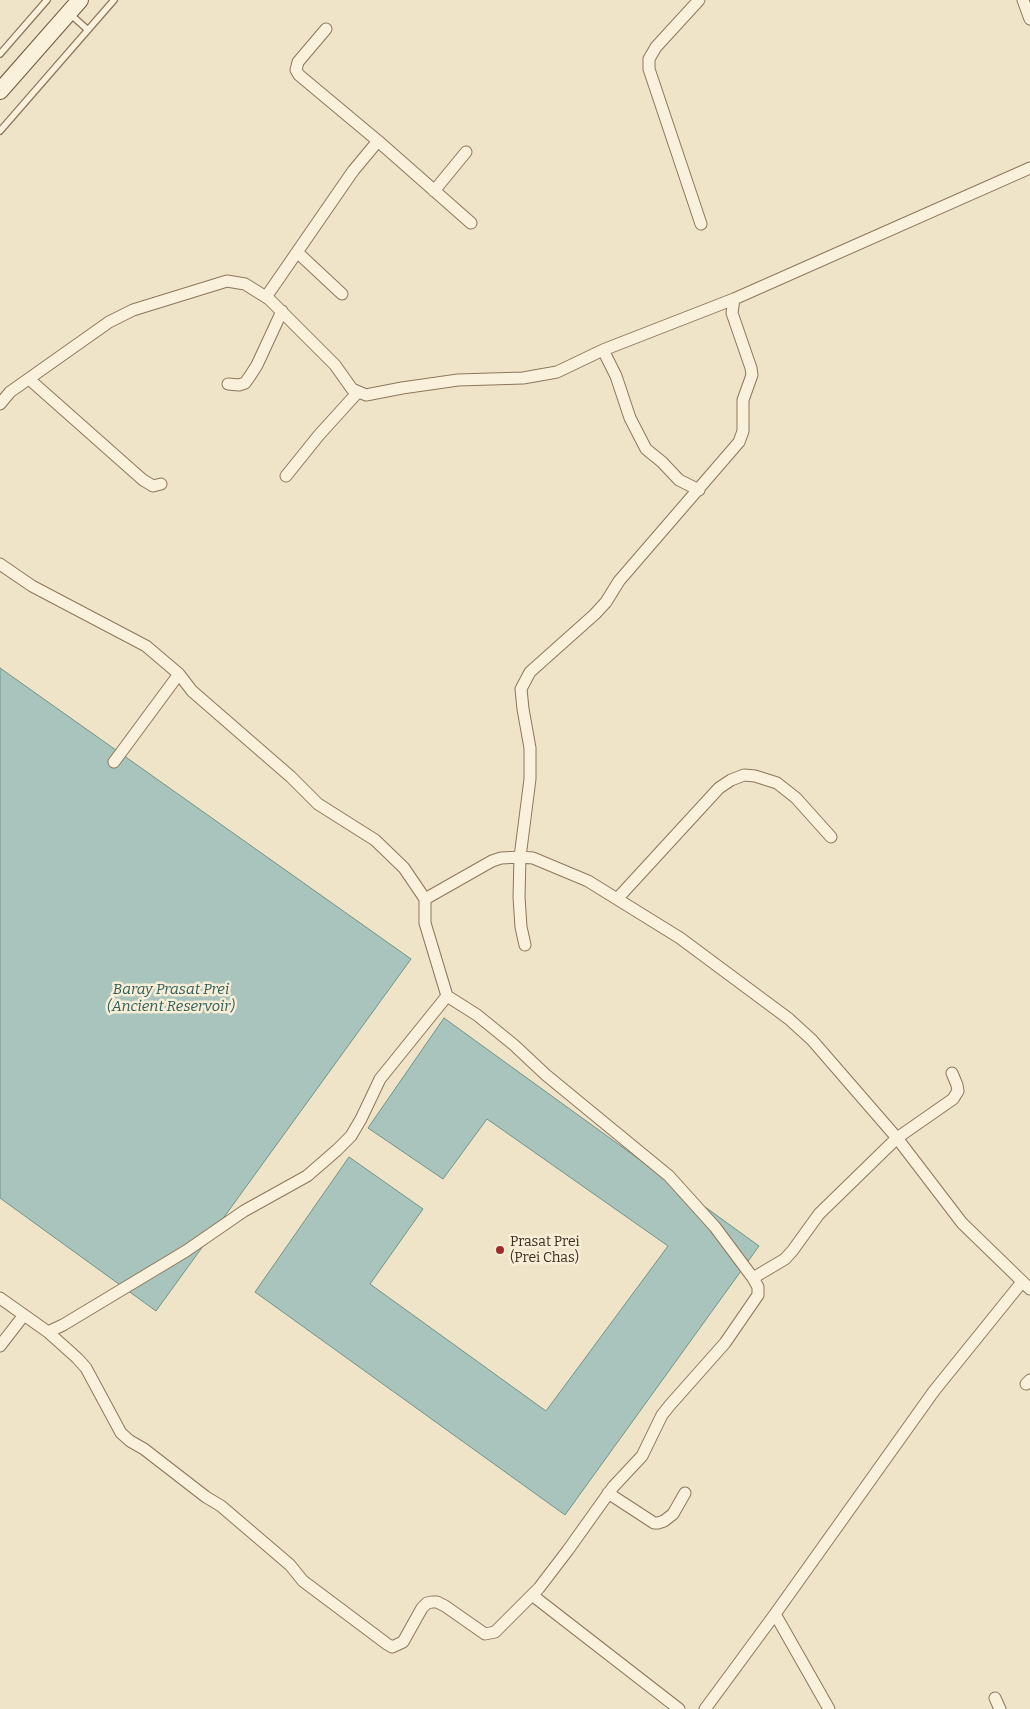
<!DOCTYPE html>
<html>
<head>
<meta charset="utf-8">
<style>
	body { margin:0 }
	canvas { display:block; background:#f0e4c8 }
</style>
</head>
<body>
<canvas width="1030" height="1709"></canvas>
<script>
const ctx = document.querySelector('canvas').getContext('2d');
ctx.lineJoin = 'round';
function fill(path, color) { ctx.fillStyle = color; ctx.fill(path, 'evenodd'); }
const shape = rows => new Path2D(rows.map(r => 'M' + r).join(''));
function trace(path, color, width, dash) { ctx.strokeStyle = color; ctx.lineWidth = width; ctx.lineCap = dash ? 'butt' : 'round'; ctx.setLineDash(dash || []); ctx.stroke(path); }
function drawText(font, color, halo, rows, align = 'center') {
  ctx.font = font + ' Bitter,serif'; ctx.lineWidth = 5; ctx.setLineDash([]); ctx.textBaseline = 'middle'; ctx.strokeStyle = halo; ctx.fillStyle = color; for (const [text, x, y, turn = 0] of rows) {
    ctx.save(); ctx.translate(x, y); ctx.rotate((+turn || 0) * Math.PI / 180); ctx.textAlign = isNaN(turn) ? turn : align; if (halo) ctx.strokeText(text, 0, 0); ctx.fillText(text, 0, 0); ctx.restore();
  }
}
const water = shape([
	[0,668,411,959,156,1311,0,1198,0,668],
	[444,1018,759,1246,565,1515,255,1292,349,1157,423,1209,370,1284,546,1411,668,1246,487,1119,443,1179,368,1128,444,1018]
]);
const lane = shape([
	[70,14,88,30],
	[0,54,47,0],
	[0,131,114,0]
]);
const street = shape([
	[699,0,656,47,649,59,649,69,701,224],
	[1023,0,1030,19],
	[326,29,298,62,296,70,299,75,378,141],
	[434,191,466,152],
	[297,252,342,294],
	[266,297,353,171,378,141,471,223],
	[603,350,616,376,630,418,646,449,662,462,679,480,699,490],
	[29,379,143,480,153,486,161,484],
	[228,384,239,385,245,383,250,376,257,365,282,311],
	[0,404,10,392,109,322,133,310,227,281,245,284,269,299,335,365,352,389,366,395,402,388,458,380,523,378,557,372,603,350,734,299,1030,168],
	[286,476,319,435,358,392],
	[0,564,32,586,146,646,179,674,192,691,291,777,318,804,375,840,404,868,425,899,492,861,501,858,520,857,533,858,588,881,680,938,789,1019,812,1040,897,1138,962,1223,1030,1289],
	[114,762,179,674],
	[617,899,719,788,731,780,744,775,755,776,777,783,796,798,831,837],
	[525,945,521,927,519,897,520,857,530,779,530,748,523,709,521,689,530,672,595,614,606,602,619,581,739,442,743,431,743,400,752,375,751,368,732,313,734,299],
	[753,1278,785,1259,793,1250,819,1214,897,1138,953,1099,958,1091,957,1085,952,1073],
	[0,1298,48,1332,63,1325,186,1251,244,1211,307,1176,337,1150,351,1136,361,1119,380,1079,447,996],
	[48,1332,77,1358,86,1368,121,1433,130,1441,144,1449,206,1497,221,1506,290,1565,303,1581,387,1644,392,1647,403,1642,422,1608,427,1603,432,1602,437,1602,445,1606,485,1634,495,1632,539,1588,568,1550,613,1487,642,1456,662,1415,670,1405,725,1343,758,1295,758,1287,753,1278,715,1227,669,1176,546,1075,514,1045,477,1015,447,996,425,923,425,899],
	[0,1346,24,1315],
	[1026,1384,1030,1380],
	[608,1493,654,1523,658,1523,664,1521,673,1514,685,1493],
	[532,1595,679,1709],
	[775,1614,829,1709],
	[995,1698,1000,1709],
	[705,1709,775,1614,934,1391,1022,1282]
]);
const secondary = shape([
	[0,91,80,0]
]);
const markers = [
	[500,1250,5,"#9e2a2b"]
];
const poiNames = [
	["Prasat Prei",510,1242],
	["(Prei Chas)",510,1258]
];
const waterNames = [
	["Baray Prasat Prei",171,990],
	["(Ancient Reservoir)",171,1007]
];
fill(water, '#a9c4bc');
trace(water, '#6f938a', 1);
trace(lane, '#8d765c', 8);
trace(street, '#8d765c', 13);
trace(secondary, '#6f573f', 18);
trace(lane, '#faf1dc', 5.5);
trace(street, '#faf1dc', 11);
trace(secondary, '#faf1dc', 16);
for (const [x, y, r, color] of markers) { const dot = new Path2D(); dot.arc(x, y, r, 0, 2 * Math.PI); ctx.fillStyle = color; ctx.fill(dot); trace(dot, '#f7eed8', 2); }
drawText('14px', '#3d2e20', '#f7eed8', poiNames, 'left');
drawText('italic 15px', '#2f5d5a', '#f7eed8', waterNames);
</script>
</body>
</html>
